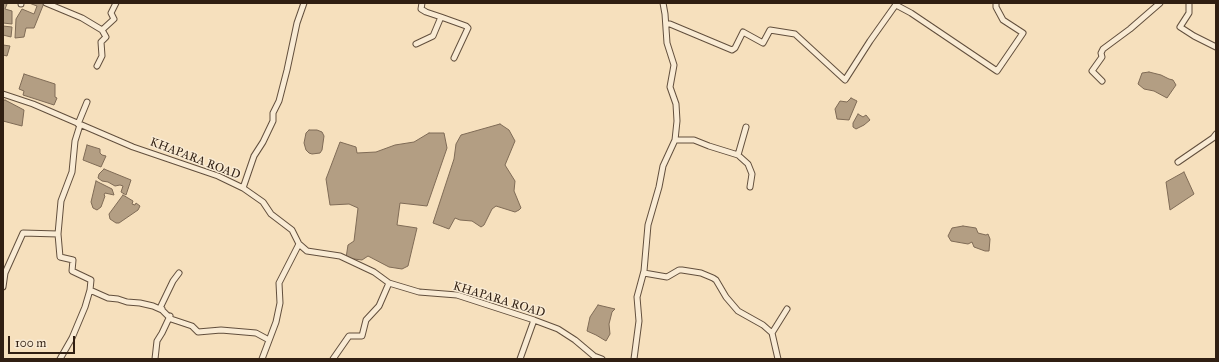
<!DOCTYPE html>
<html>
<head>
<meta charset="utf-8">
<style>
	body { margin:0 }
	#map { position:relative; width:1219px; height:362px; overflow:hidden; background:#f6e0bd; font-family:"IM FELL Great Primer",serif }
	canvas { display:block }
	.frame { position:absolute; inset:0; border:4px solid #301f12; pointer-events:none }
	.scale { position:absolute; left:8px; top:336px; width:67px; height:18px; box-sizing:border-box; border:2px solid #301f12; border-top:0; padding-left:5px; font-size:12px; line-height:14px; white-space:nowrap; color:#301f12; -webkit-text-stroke:3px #f9ebd4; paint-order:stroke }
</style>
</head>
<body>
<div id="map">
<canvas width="1219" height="362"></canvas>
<div class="frame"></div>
<div class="scale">100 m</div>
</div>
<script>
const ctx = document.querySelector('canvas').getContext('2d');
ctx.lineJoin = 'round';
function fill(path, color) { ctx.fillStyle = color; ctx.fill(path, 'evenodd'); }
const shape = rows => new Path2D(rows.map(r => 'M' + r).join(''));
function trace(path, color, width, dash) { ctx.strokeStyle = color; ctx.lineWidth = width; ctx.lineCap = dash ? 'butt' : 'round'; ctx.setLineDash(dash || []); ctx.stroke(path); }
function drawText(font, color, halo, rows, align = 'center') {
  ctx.font = font + ' "IM FELL Great Primer",serif'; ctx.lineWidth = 3; ctx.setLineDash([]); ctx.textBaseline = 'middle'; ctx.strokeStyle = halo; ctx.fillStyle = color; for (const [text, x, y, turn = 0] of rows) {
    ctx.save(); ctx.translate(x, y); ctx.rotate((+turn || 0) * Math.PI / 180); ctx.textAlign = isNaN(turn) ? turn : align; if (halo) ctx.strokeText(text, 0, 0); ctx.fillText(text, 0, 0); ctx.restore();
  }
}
const water = shape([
	[3,3,7,4,5,9,12,11,12,24,3,23,3,3],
	[29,3,44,3,34,28,26,28,24,37,15,38,16,19,22,9,34,14,37,6,29,3],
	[3,26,12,27,11,37,3,35,3,26],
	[3,45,10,46,7,56,3,55,3,45],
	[1149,72,1161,75,1169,79,1173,80,1176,85,1167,98,1154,91,1144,89,1138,84,1142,73,1149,72],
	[24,74,55,84,55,97,57,98,54,105,23,95,24,91,19,89,24,74],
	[851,98,857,101,849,120,837,119,835,109,840,101,847,102,851,98],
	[5,100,24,110,22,126,3,121,3,101,5,100],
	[858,114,863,117,866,115,870,120,864,125,856,129,853,127,853,123,858,114],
	[500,124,509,130,515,141,505,165,515,181,514,191,521,208,519,210,515,212,496,206,492,209,484,225,481,227,472,221,460,220,455,218,449,229,433,223,454,159,456,144,461,135,500,124],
	[309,130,317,130,322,132,324,136,322,150,320,153,312,154,309,153,306,150,304,143,306,133,309,130],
	[429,133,444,133,447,148,427,206,400,203,397,225,417,228,408,266,402,269,389,267,368,256,362,260,346,258,348,245,354,241,358,208,349,204,330,205,326,179,340,142,356,147,357,153,376,152,395,145,414,142,429,133],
	[87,145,100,149,100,153,102,155,106,156,101,167,83,160,87,145],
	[104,169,131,180,126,195,121,192,123,186,120,185,115,186,108,182,102,181,98,178,99,174,104,169],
	[1184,172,1194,194,1170,210,1166,182,1184,172],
	[96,181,112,189,114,195,105,193,104,195,105,196,101,207,97,210,93,208,91,202,96,181],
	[123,195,133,201,132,204,135,205,136,203,140,206,138,210,119,223,116,223,110,219,109,214,123,195],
	[963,226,976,228,978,233,986,235,988,234,990,239,989,251,985,251,974,247,972,242,968,244,951,241,948,236,952,228,963,226],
	[598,305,615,309,612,312,609,324,610,334,606,341,596,335,587,331,590,317,598,305]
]);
const minor = shape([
	[46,3,82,18,102,30,106,37,101,42,102,56,97,66],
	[1189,3,1189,13,1180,27,1194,36,1216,47],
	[21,4,21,3],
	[896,5,911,13,997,71,1023,33,1003,20,996,7,996,3],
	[441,17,466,26,468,28,454,58],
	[666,24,670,24,732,50,735,48,743,32,763,43,770,30,795,34,845,80,870,41,897,3],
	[102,30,114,19,111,13,116,3],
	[416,44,433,36,441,17,426,12,421,9,422,3],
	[1102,81,1092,71,1102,57,1101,53,1103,49,1130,29,1160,3],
	[3,94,33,104,133,147,218,176,243,188,263,202,271,214,292,230,299,244,307,251,340,256,374,272,389,283,419,292,457,295,534,320,558,329,575,340,594,356,602,359],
	[78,124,87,102],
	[675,140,694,140,709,146,738,155,748,164,752,174,750,187],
	[738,155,746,127],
	[1178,162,1213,138,1216,134],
	[243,188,254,156,263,142,273,121,273,113,279,101,287,70,297,23,304,3],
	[644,273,667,277,679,270,682,270,701,273,713,278,716,280,726,297,738,311,763,325,772,333,778,359],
	[3,287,5,273,23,233,58,234],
	[90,290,108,298,118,299,127,302,140,303,153,306,162,310,171,319,192,326,198,332,221,330,256,333,269,340],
	[162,309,160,308,173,281,179,273],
	[772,333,787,309],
	[60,359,72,338,85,307,90,290,91,280,72,271,73,260,60,257,58,234,61,201,72,172,75,141,80,125],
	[155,359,157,341,162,333,170,316],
	[262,359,276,322,280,303,279,283,299,244],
	[333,359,349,336,362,336,366,320,379,306,389,283],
	[520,359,534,320],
	[634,359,639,321,637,297,644,271,648,225,659,187,663,166,675,140,677,121,676,104,670,87,674,65,667,43,665,14,663,3]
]);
const streetNames = [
	["KHAPARA ROAD",195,159,21],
	["KHAPARA ROAD",499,300,17]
];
fill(water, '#b39e83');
trace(water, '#7f6b56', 1);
trace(minor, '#624f3d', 7);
trace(minor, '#f9ebd4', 5);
drawText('12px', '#301f12', '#f9ebd4', streetNames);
</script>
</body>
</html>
